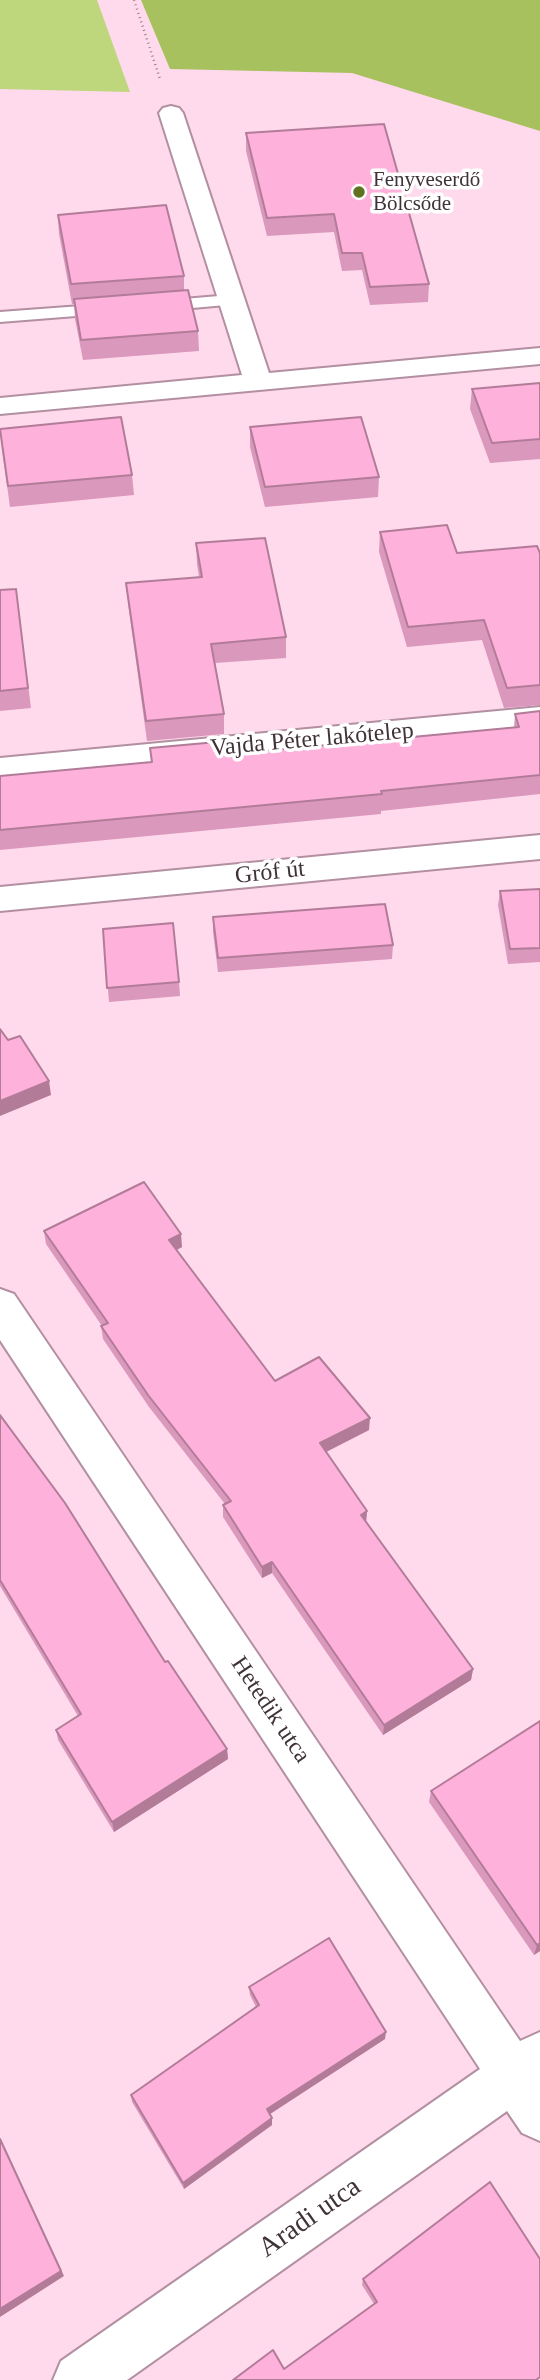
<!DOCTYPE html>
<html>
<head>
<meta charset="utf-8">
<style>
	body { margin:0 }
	canvas { display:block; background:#ffd9ec }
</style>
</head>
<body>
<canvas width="540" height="2380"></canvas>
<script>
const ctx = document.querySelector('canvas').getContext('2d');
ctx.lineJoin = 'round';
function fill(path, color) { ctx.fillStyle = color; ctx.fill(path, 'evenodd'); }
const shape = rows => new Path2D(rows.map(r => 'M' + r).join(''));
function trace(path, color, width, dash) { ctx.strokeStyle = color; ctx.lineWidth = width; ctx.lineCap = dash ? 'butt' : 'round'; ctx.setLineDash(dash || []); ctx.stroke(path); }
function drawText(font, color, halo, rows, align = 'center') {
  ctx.font = font + ' "Times New Roman",serif'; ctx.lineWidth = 7; ctx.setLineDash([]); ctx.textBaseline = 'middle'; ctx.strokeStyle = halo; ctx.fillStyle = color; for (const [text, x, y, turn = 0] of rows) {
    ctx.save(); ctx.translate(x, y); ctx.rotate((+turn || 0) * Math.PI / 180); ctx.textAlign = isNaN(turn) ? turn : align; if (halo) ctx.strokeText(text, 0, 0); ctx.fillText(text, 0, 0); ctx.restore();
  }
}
const green = shape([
	[0,0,97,0,130,92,0,89]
]);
const forest = shape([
	[141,0,540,0,540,131,352,73,170,69]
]);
const path = shape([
	[134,0,160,79]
]);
const lane = shape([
	[231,295,237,296,239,300,237,304,159,311,151,306,159,301,231,295],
	[108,304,114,305,116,309,114,313,0,322,0,312,108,304]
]);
const street = shape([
	[171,106,179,108,183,113,269,373,540,348,540,364,0,414,0,398,242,375,159,113,163,108,171,106],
	[540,707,540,729,0,780,0,758,540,707],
	[540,835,540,859,0,911,0,887,540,835],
	[0,1289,14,1294,520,2041,540,2032,540,2141,522,2133,507,2111,127,2380,53,2380,61,2361,480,2069,0,1340,0,1289]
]);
const wall = shape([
	[246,133,429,284,428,302,370,305,362,270,342,271,334,232,267,236,246,151],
	[58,215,184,276,184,291,198,331,199,351,83,360,75,319,74,304,72,304,59,234],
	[540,383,540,459,490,463,470,409,472,389],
	[250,427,379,477,378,497,265,507,250,447],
	[2,449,132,475,134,495,10,507],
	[380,532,457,553,540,553,540,705,504,708,482,640,407,647,379,552],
	[196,543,286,637,286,658,215,663,224,714,224,734,147,741,128,603,126,583,199,577,197,564],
	[16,589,31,708,0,711,0,590],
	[540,711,540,794,381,811,381,814,0,850,0,776,151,762,150,748,231,754,514,727,515,714],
	[540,889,540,962,508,964,498,905,500,891],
	[213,917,393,945,392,959,218,972,213,932],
	[103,929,179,982,180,996,109,1002],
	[44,1231,182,1247,177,1250,275,1381,369,1430,326,1452,367,1511,366,1522,473,1669,471,1680,383,1735,272,1573,262,1578,223,1517,223,1505,225,1504,149,1407,103,1339,101,1326,102,1326,46,1244],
	[0,1415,165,1662,227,1749,228,1759,114,1832,58,1740,56,1730,78,1716,0,1586],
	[540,1721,540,1951,534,1955,429,1802,431,1791],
	[249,1987,385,2039,270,2114,272,2125,184,2189,132,2102,131,2095,256,2007,250,1995],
	[363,2279,537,2380,284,2369,374,2304,362,2285]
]);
const shadedWall = shape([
	[49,1081,51,1095,0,1116,0,1101],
	[181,1234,182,1247,170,1253,169,1240],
	[370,1418,369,1430,320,1455,320,1443],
	[367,1511,366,1523,361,1515],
	[272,1562,272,1573,262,1578,262,1567],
	[473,1669,471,1680,383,1735,384,1725],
	[227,1749,228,1759,114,1832,112,1822],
	[540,1943,540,1951,534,1955,537,1945],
	[386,2032,385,2039,267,2116,267,2109],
	[272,2118,272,2125,184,2189,183,2183],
	[0,2139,64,2276,0,2317]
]);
const building = shape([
	[384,124,429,284,370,287,362,253,342,253,334,214,267,218,246,133,384,124],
	[166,205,184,276,71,284,58,215,166,205],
	[188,290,198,331,81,340,74,299,188,290],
	[540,383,540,439,492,443,472,389,540,383],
	[121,417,132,475,8,486,0,429,121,417],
	[361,417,379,477,265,487,250,427,361,417],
	[447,525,457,553,537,546,540,553,540,685,507,688,484,620,408,627,380,532,447,525],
	[265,538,286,637,211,644,224,714,146,721,126,583,202,577,196,543,265,538],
	[16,589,28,688,0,691,0,590,16,589],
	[540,711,540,775,381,791,382,794,0,830,0,776,152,762,150,748,228,741,231,754,519,727,515,714,540,711],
	[540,889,540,948,510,949,500,891,540,889],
	[385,904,393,945,218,958,213,917,385,904],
	[173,923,179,982,107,988,103,929,173,923],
	[0,1029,8,1040,20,1036,49,1081,0,1101,0,1029],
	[144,1182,181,1234,169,1240,275,1381,319,1357,370,1418,320,1443,367,1511,361,1515,473,1669,384,1725,272,1562,262,1567,223,1505,231,1501,148,1395,101,1326,108,1323,44,1231,144,1182],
	[0,1415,65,1503,165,1662,168,1661,227,1749,112,1822,56,1730,81,1714,0,1580,0,1415],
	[540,1721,540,1943,537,1945,431,1791,540,1721],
	[329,1938,386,2032,267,2109,272,2118,183,2183,131,2095,259,2005,249,1987,329,1938],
	[0,2139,61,2271,0,2309,0,2139],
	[490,2182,540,2259,540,2377,536,2380,233,2380,273,2350,284,2369,377,2302,363,2279,490,2182]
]);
const markers = [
	[359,192,7,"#5e7221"]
];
const farPoinames = [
	["Fenyveserdő",373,180],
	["Bölcsőde",373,204]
];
const streetNames = [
	["Vajda Péter lakótelep",312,740,-5],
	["Gróf út",270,873,-6],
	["Hetedik utca",270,1710,56]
];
const nearStreetnames = [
	["Aradi utca",310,2218,-35]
];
fill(green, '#bed77c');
fill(forest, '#a7c15e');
trace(lane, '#b28fa1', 4);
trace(street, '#b28fa1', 4);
trace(path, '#9a818d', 2.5, [1, 3.5]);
fill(lane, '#fff');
fill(street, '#fff');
fill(wall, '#da98bc');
fill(shadedWall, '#b27c99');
fill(building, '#feb1db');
trace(building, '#b27c99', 2);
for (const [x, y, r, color] of markers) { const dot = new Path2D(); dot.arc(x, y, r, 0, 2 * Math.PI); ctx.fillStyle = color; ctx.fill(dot); trace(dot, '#fff', 2.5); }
drawText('21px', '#403239', '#fff', farPoinames, 'left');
drawText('24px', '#403239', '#fff', streetNames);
drawText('28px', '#403239', '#fff', nearStreetnames);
</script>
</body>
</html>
